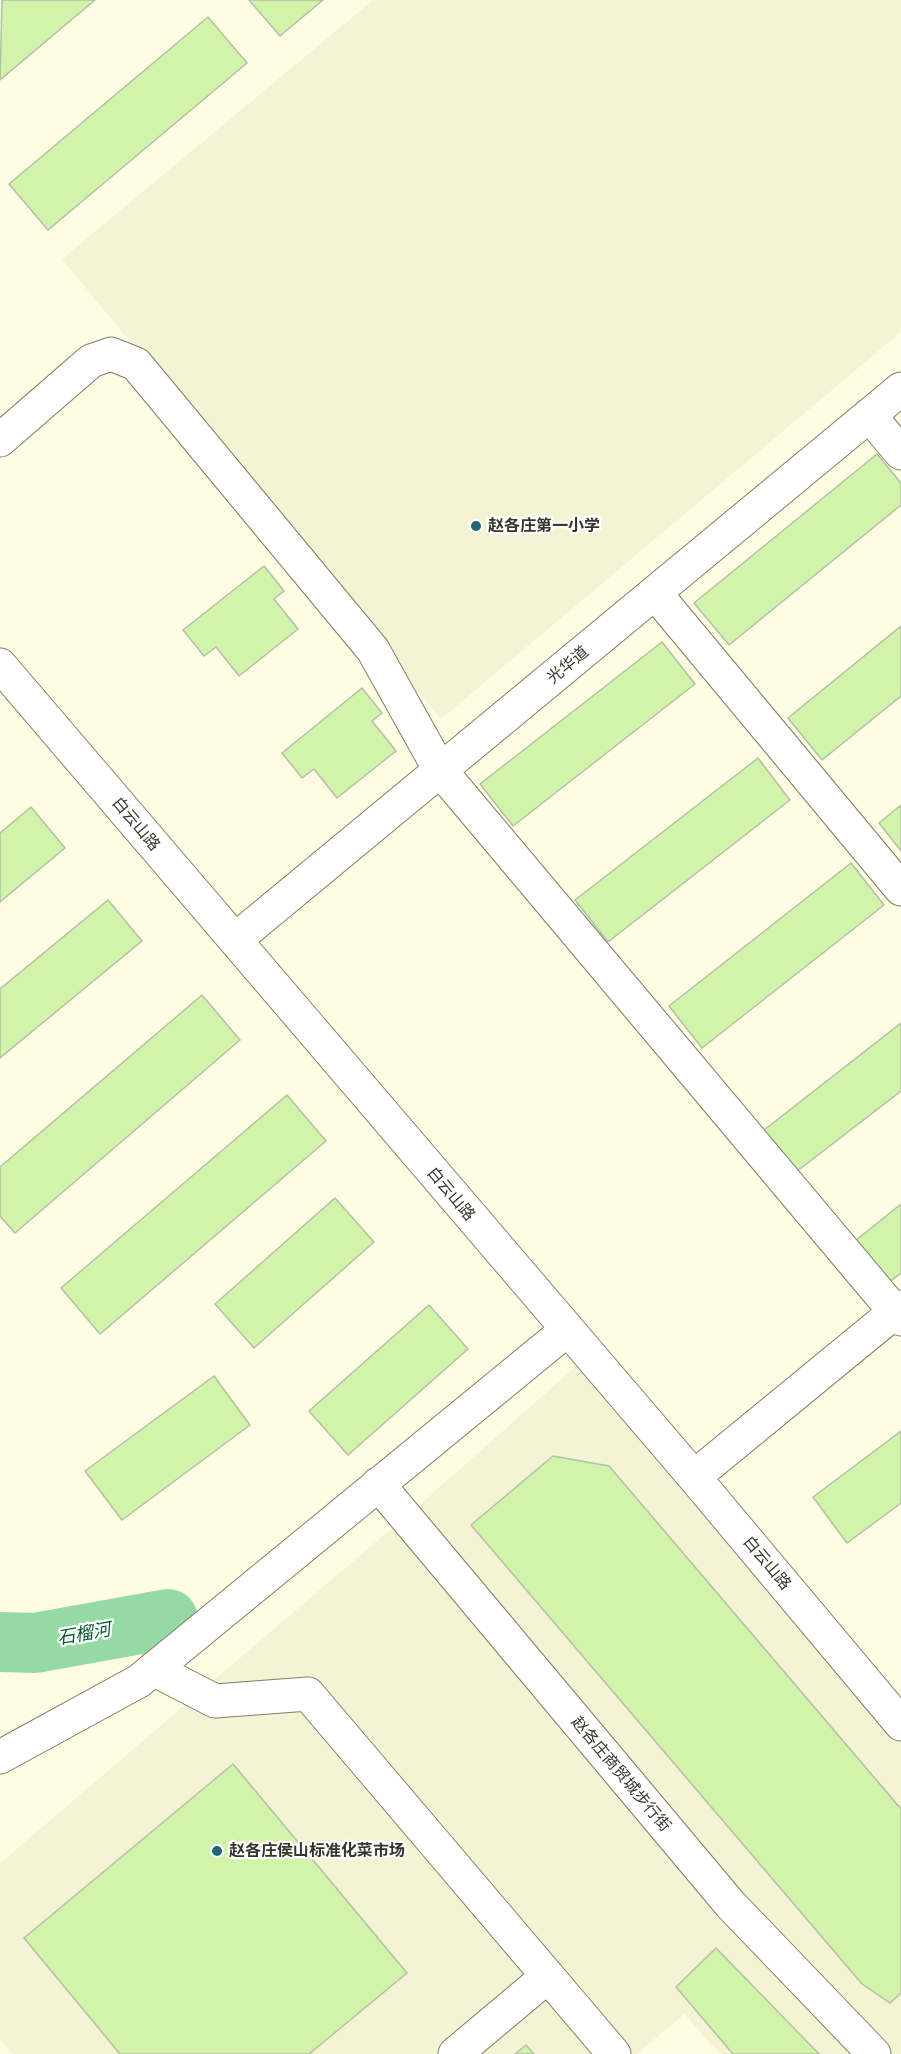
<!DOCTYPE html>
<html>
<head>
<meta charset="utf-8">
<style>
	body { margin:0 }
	canvas { display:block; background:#fefde4 }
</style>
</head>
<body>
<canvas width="901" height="2054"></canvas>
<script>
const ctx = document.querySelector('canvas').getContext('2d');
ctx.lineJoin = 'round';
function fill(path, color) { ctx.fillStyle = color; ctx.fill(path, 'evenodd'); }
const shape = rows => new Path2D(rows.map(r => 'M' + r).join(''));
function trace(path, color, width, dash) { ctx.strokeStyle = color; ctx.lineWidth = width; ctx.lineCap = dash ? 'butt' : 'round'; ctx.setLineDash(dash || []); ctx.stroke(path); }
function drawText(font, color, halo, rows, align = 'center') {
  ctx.font = font + ' "Asap Condensed","Noto Sans SC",sans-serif'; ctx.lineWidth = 4.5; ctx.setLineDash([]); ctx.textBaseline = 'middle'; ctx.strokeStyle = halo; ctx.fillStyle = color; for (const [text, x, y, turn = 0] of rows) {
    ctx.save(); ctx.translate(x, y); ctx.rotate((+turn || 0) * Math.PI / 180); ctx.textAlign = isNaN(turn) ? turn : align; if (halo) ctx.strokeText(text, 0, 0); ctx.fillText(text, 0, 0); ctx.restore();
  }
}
const built = shape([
	[373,0,901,0,901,332,441,719,62,259],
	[583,1360,901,1740,901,2054,720,2054,684,2014,637,2054,13,2054,0,2039,0,1863,425,1500]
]);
const river = shape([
	[0,1642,35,1643,168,1619]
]);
const building = shape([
	[2,0,95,0,0,80,2,0],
	[249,0,323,0,280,36,249,0],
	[208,17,247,63,48,230,9,184,208,17],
	[877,454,901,483,901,505,729,645,694,603,877,454],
	[264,566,284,591,274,599,298,629,239,676,216,647,204,656,183,630,264,566],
	[901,626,901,696,822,760,788,718,901,626],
	[662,642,695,684,513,826,480,784,662,642],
	[362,688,382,713,372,721,396,751,337,798,314,769,302,778,282,753,362,688],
	[758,758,790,800,608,942,575,900,758,758],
	[901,805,901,851,879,823,901,805],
	[31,807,65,848,0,902,0,833,31,807],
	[851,863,884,905,702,1048,669,1006,851,863],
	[108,900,142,941,0,1058,0,989,108,900],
	[202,995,240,1040,15,1233,0,1216,0,1167,202,995],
	[901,1023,901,1091,796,1172,764,1130,901,1023],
	[287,1095,326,1141,100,1334,61,1288,287,1095],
	[335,1198,374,1242,254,1348,215,1304,335,1198],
	[901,1204,901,1273,889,1282,855,1241,901,1204],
	[429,1305,468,1349,348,1455,309,1411,429,1305],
	[214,1376,250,1425,122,1520,85,1471,214,1376],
	[901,1431,901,1503,847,1543,813,1497,901,1431],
	[553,1456,609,1466,901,1809,901,1993,890,2003,862,1984,471,1525,553,1456],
	[233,1764,407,1973,309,2054,120,2054,24,1938,233,1764],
	[716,1948,819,2054,733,2054,676,1987,716,1948],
	[526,2045,534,2054,515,2054,526,2045]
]);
const minor = shape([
	[869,415,901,453],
	[0,440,91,361,111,354,136,364,373,650,440,770,901,1319],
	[655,593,901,889],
	[0,665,694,1477,901,1724],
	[235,940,901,389],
	[694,1477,901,1307],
	[378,1484,730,1904,874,2054],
	[153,1669,215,1701,308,1694,614,2054],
	[0,1757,139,1681,567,1330],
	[455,2054,548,1976]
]);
const markers = [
	[476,526,6,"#206476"],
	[217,1851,6,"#206476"]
];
const poiNames = [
	["赵各庄第一小学",488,526],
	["赵各庄侯山标准化菜市场",229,1851]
];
const streetNames = [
	["光华道",568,665,-40],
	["白云山路",136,824,50],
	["白云山路",451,1194,50],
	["白云山路",767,1563,50],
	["赵各庄商贸城步行街",621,1774,50]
];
const waterNames = [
	["石榴河",84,1634,-10]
];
fill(built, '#f4f3d3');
trace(river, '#95daa5', 60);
fill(building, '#d1f3aa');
trace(building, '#b4bfa9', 1.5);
trace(minor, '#7e7e68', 35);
trace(minor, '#fff', 33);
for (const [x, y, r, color] of markers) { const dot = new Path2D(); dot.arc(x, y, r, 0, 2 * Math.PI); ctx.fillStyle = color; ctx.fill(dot); trace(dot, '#fff', 2); }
drawText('bold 16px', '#36352c', '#fff', poiNames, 'left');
drawText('16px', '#36352c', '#fff', streetNames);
drawText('italic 18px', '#06592a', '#fff', waterNames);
</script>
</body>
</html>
